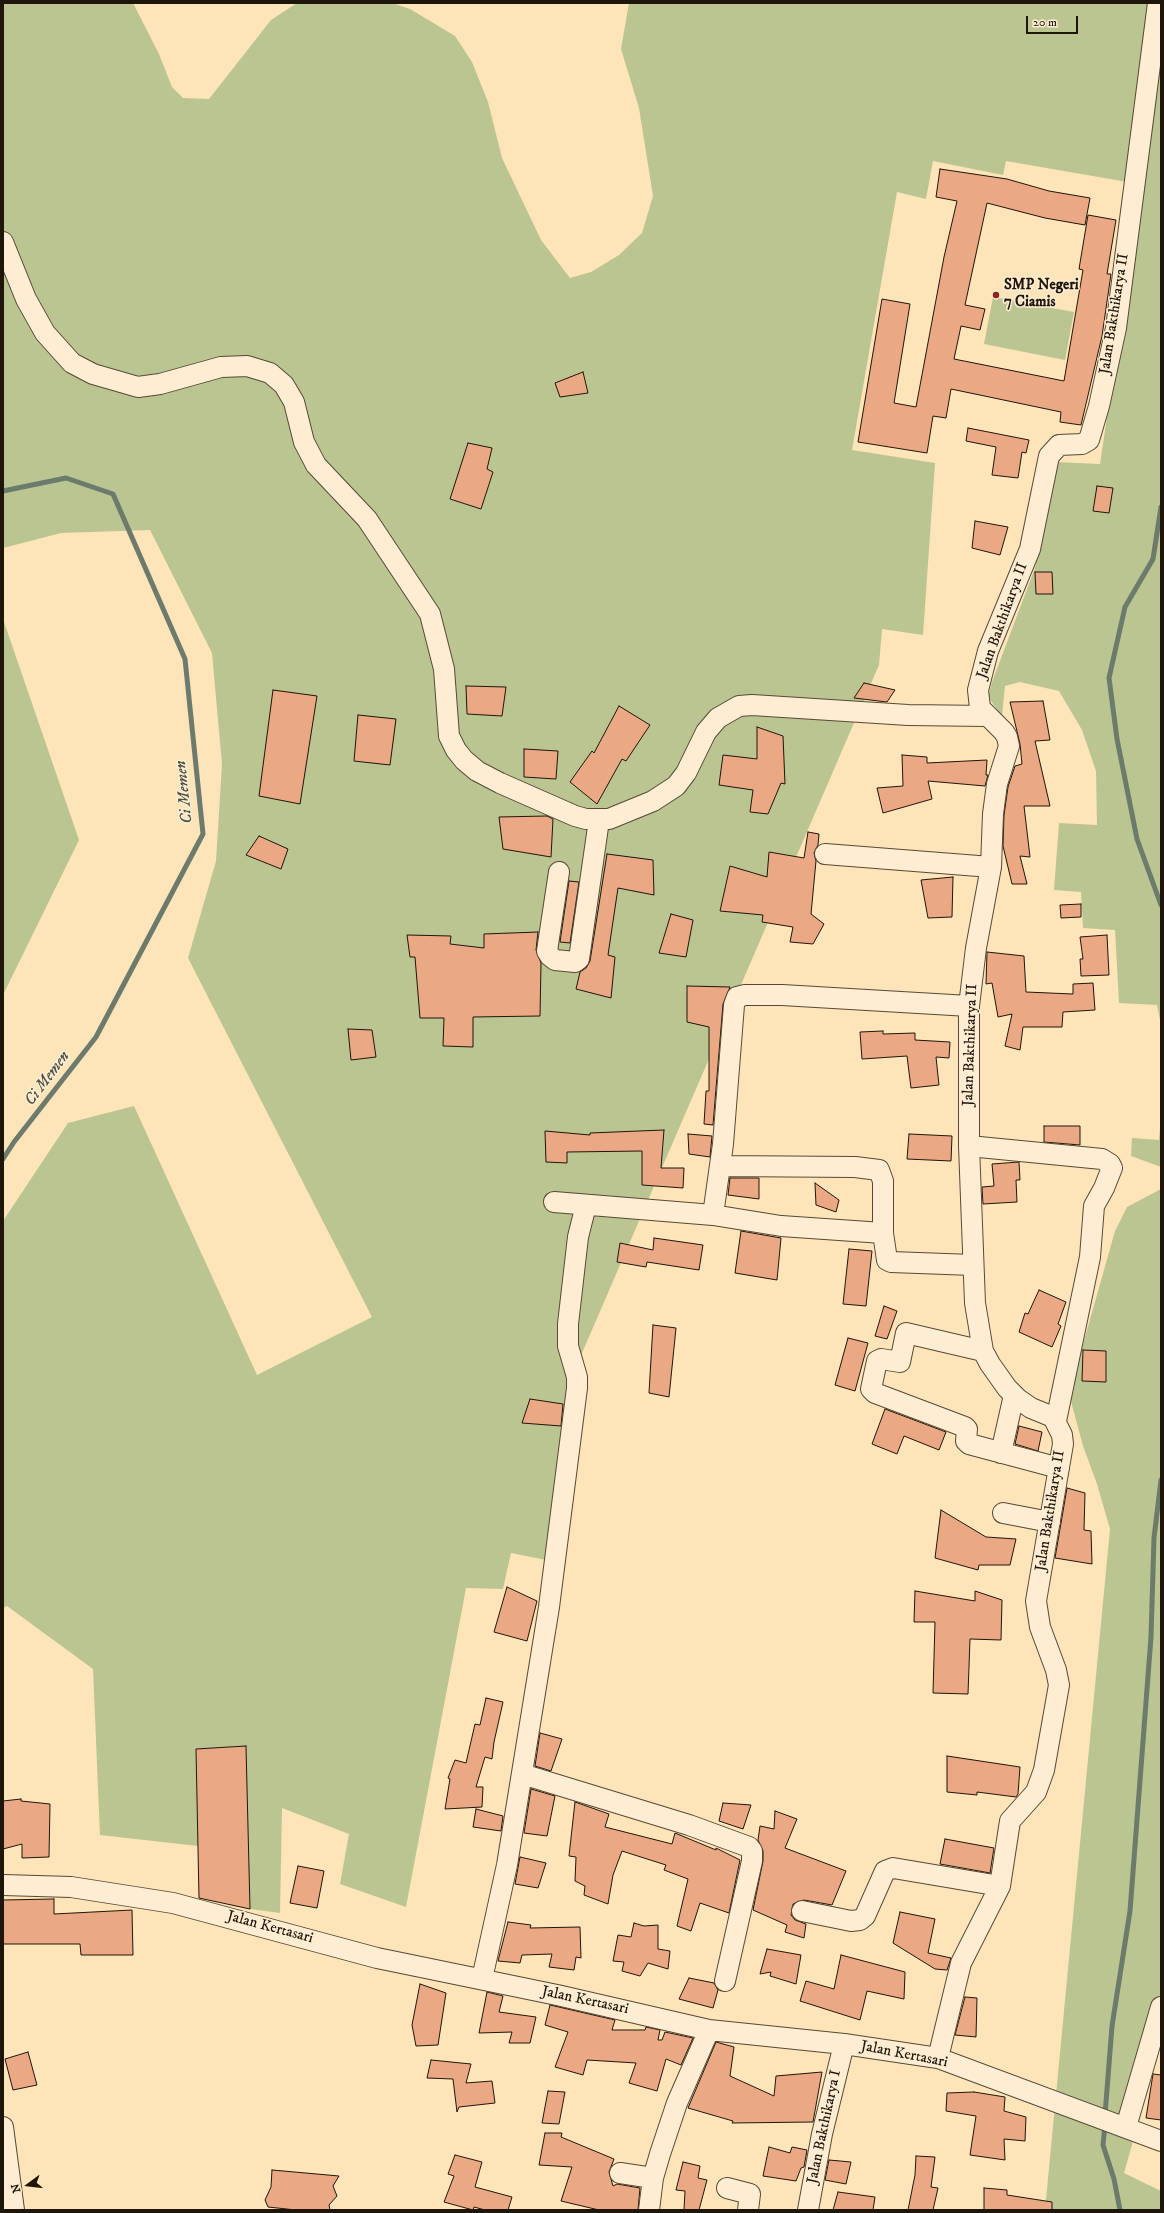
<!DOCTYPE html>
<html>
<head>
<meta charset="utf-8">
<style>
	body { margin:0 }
	#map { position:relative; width:1164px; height:2213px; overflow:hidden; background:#fee4b9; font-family:"IM FELL DW Pica",serif }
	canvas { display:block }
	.frame { position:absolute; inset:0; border:4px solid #1e160a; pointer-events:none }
	.north { position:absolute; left:8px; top:2165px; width:40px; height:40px; -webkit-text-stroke:3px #feedd2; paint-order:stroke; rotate:255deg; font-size:11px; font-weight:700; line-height:16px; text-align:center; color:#1e160a }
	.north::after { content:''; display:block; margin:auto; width:14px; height:18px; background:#1e160a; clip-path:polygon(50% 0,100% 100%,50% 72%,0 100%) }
	.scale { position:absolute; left:1026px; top:16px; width:52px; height:18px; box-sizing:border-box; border:2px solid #1e160a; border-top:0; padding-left:5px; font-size:12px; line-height:14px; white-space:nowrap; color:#1e160a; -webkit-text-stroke:3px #feedd2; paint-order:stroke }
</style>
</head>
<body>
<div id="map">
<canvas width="1164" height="2213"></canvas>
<div class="frame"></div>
<div class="north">N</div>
<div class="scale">20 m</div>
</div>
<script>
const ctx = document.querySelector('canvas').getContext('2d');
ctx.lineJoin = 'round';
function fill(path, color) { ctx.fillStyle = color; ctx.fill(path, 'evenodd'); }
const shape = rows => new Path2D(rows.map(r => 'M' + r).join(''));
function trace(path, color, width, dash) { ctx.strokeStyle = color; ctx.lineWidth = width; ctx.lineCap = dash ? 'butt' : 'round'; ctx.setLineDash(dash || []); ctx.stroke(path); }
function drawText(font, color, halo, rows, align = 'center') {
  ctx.font = font + ' "IM FELL DW Pica",serif'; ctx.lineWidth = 3; ctx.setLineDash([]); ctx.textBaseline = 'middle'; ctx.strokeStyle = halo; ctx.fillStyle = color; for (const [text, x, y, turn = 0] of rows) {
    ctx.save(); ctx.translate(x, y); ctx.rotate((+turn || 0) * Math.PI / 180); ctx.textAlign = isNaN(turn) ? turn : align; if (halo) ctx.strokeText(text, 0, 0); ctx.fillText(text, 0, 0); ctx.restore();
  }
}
const green = shape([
	[3,3,133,3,159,54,172,87,183,98,209,99,271,20,297,3,392,3,410,9,455,36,472,62,488,102,502,158,541,240,570,278,591,272,619,255,642,233,653,196,639,108,621,49,629,3,1161,3,1161,1025,1157,1005,1119,1003,1115,930,1083,928,1081,892,1054,890,1059,823,1097,825,1096,771,1082,730,1059,691,1020,682,1005,686,1002,716,988,697,992,682,1035,568,1055,462,1100,464,1131,257,1139,184,1006,161,1003,175,933,161,926,199,897,192,852,450,935,463,923,635,882,629,879,665,582,1353,551,1561,511,1553,503,1589,466,1588,406,1907,340,1884,349,1834,282,1808,280,1913,250,1909,246,1746,196,1749,198,1846,100,1835,93,1669,7,1606,3,1608,3,1221,68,1123,134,1106,257,1375,372,1317,188,958,216,861,222,764,212,653,150,530,61,533,3,548],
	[993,297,1074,312,1065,360,984,344],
	[3,619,79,840,3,995],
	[1161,1114,1161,1167,1131,1156,1132,1138,1159,1140],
	[1161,1189,1161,2042,1124,2173,1161,2191,1161,2210,1045,2210,1110,1529,1097,1484,1083,1446,1069,1394,1115,1231,1127,1207]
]);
const stream = shape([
	[3,491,66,478,113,494,185,659,203,834,96,1037,14,1142,3,1159],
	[1161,507,1153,559,1125,607,1109,678,1117,739,1137,839,1161,905],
	[1105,2115,1112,2026,1130,1911,1151,1637,1154,1538,1161,1480],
	[1105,2125,1103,2145,1114,2179,1120,2210]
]);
const building = shape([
	[940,169,1007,179,1049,191,1090,198,1085,225,1045,218,987,203,965,305,985,309,980,330,961,326,954,359,1064,381,1083,270,1079,269,1088,215,1116,220,1107,274,1111,274,1102,336,1081,425,1060,422,1061,412,951,389,946,418,933,416,927,453,858,442,882,299,910,304,894,403,916,407,944,257,957,201,936,197,940,169],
	[583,372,588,393,560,397,555,383,583,372],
	[968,428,1029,440,1026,453,1022,452,1018,478,992,475,996,447,966,441,968,428],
	[468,443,492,448,487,469,493,472,481,509,450,499,468,443],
	[1097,486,1113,488,1109,513,1093,511,1097,486],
	[975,521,1008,527,1000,555,972,548,975,521],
	[1035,572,1052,572,1053,594,1036,594,1035,572],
	[864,683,895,690,887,702,854,698,864,683],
	[466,686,506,687,502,716,467,714,466,686],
	[273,690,317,696,300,804,259,796,273,690],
	[1043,701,1050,740,1035,741,1050,806,1024,806,1030,857,1020,856,1027,884,1012,884,1003,846,1004,815,1008,787,1015,766,1022,764,1020,744,1010,702,1043,701],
	[619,706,650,725,626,761,622,759,597,804,570,782,592,751,594,753,619,706],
	[358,715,396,719,390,765,354,761,358,715],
	[757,727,783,736,785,784,781,783,768,814,750,812,753,790,719,785,723,755,757,759,757,727],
	[524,749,558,751,556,779,524,777,524,749],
	[902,755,927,757,927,763,987,760,986,775,988,775,985,786,928,781,932,799,883,813,877,788,903,786,902,755],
	[547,816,553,819,551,857,503,849,499,817,547,816],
	[808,832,819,834,818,845,814,853,816,861,811,914,824,924,813,944,790,942,793,927,762,922,763,915,720,911,730,866,767,877,769,852,804,858,808,832],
	[259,836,288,849,281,869,246,855,259,836],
	[607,854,653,860,654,895,618,888,608,955,615,957,611,998,576,989,580,972,586,968,590,961,607,854],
	[953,877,952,917,928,918,921,880,953,877],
	[569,881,579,882,570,943,560,942,569,881],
	[1081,904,1081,917,1061,918,1060,905,1081,904],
	[671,914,693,920,686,957,659,953,671,914],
	[538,932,536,950,541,963,540,1016,473,1017,473,1047,443,1046,444,1018,420,1018,415,957,410,957,407,935,451,936,450,944,484,948,484,934,538,932],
	[1107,935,1109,975,1081,976,1080,959,1083,959,1080,937,1107,935],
	[987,952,1024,956,1026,992,1073,994,1073,984,1093,983,1095,1010,1063,1012,1062,1027,1023,1027,1020,1050,1005,1046,1012,1014,998,1017,992,983,986,984,987,952],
	[687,986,730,987,723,1004,713,1125,704,1124,706,1091,709,1091,709,1027,687,1022,687,986],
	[348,1029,372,1030,376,1057,351,1060,348,1029],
	[883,1031,883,1034,915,1033,915,1040,950,1042,949,1058,936,1057,939,1085,911,1088,907,1056,862,1059,860,1032,883,1031],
	[1044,1126,1080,1126,1080,1145,1044,1142,1044,1126],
	[664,1130,661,1168,684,1168,683,1188,642,1185,642,1151,567,1152,567,1163,546,1162,545,1131,590,1135,590,1133,664,1130],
	[688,1134,712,1136,710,1157,689,1154,688,1134],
	[909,1134,952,1136,951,1161,907,1159,909,1134],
	[1019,1162,1020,1180,1016,1180,1017,1202,983,1204,982,1187,994,1186,992,1164,1019,1162],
	[730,1178,759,1178,759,1199,728,1195,730,1178],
	[815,1183,839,1200,836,1212,816,1205,815,1183],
	[741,1231,781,1238,777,1280,735,1273,741,1231],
	[654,1238,703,1245,699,1270,647,1262,646,1267,617,1262,620,1243,653,1250,654,1238],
	[849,1249,872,1251,866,1306,843,1304,849,1249],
	[1039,1290,1066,1302,1058,1324,1061,1326,1052,1347,1019,1332,1025,1313,1028,1314,1039,1290],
	[884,1306,897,1311,887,1339,875,1336,884,1306],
	[653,1325,676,1328,669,1397,649,1393,653,1325],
	[848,1338,868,1343,855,1391,835,1385,848,1338],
	[1083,1350,1106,1351,1106,1382,1082,1381,1083,1350],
	[530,1399,563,1404,561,1426,522,1423,530,1399],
	[885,1409,946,1432,939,1450,904,1436,897,1454,872,1444,885,1409],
	[1019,1426,1042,1432,1038,1451,1015,1444,1019,1426],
	[1067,1488,1085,1493,1084,1530,1091,1531,1092,1564,1055,1558,1067,1488],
	[941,1510,986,1537,1016,1539,1010,1565,979,1565,978,1570,935,1558,941,1510],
	[507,1587,537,1601,527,1641,494,1632,507,1587],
	[915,1591,975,1601,975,1591,1002,1600,1001,1640,970,1639,968,1694,933,1693,935,1622,914,1622,915,1591],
	[486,1698,503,1702,494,1742,492,1759,485,1757,476,1787,483,1787,482,1807,445,1809,450,1779,448,1778,455,1760,466,1763,475,1724,480,1725,486,1698],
	[540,1733,562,1739,551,1771,535,1766,540,1733],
	[246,1746,250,1909,199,1898,196,1749,246,1746],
	[947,1756,1020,1767,1018,1794,1016,1797,977,1792,977,1795,947,1792,947,1756],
	[531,1789,555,1796,547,1836,524,1833,531,1789],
	[21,1799,21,1801,50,1804,49,1857,22,1858,22,1844,3,1849,3,1801,21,1799],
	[575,1802,609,1814,605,1827,672,1844,675,1833,716,1850,716,1848,740,1860,729,1913,700,1903,691,1931,677,1926,688,1879,664,1870,666,1865,622,1851,613,1875,608,1904,584,1895,585,1886,575,1881,576,1857,569,1856,575,1802],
	[723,1803,751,1805,743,1829,719,1821,723,1803],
	[476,1809,503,1816,501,1831,473,1827,476,1809],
	[775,1811,797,1819,785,1848,846,1871,832,1905,804,1900,793,1904,791,1915,795,1920,806,1924,804,1938,785,1932,787,1925,753,1910,763,1861,763,1851,758,1840,760,1826,774,1829,775,1811],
	[945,1839,994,1848,990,1873,940,1864,945,1839],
	[520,1857,546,1863,538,1888,515,1884,520,1857],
	[298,1866,324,1871,317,1908,290,1903,298,1866],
	[54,1899,54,1914,132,1910,133,1955,81,1955,80,1944,3,1944,3,1900,54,1899],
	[900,1912,935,1919,928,1953,951,1958,947,1970,935,1969,893,1943,900,1912],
	[508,1922,531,1925,530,1928,580,1927,581,1958,576,1957,574,1970,549,1967,552,1954,522,1955,520,1963,498,1961,508,1922],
	[634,1923,644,1926,658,1925,658,1949,670,1951,668,1969,648,1963,640,1976,622,1971,624,1962,613,1961,618,1935,631,1937,634,1923],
	[767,1949,801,1955,796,1984,770,1976,771,1972,760,1974,767,1949],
	[841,1955,905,1972,904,1999,867,1991,860,2020,800,2001,806,1981,834,1989,841,1955],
	[689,1978,714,1983,718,1990,713,2008,679,1999,689,1978],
	[420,1984,446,1993,438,2045,416,2046,412,2025,420,1984],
	[487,1992,503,1996,499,2012,536,2017,530,2043,509,2043,512,2032,479,2033,487,1992],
	[965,1997,977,1998,976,2037,955,2035,965,1997],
	[550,2005,615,2020,612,2030,645,2030,646,2027,660,2030,658,2040,662,2040,665,2032,693,2038,681,2065,666,2059,657,2091,629,2083,636,2063,587,2060,583,2075,555,2067,568,2032,545,2025,550,2005],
	[716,2042,734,2047,730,2076,774,2096,776,2076,822,2072,813,2122,732,2123,733,2121,688,2108,716,2042],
	[28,2052,37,2085,13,2090,5,2059,28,2052],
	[431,2060,471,2064,466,2083,492,2081,495,2103,459,2107,457,2112,453,2079,427,2078,431,2060],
	[1153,2074,1161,2075,1161,2120,1146,2118,1153,2074],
	[548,2091,565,2092,559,2124,542,2123,548,2091],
	[974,2092,1005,2097,1004,2111,1026,2117,1025,2141,1004,2139,1005,2160,970,2155,976,2116,946,2111,947,2093,974,2092],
	[545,2133,562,2133,561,2137,614,2159,609,2172,613,2186,617,2184,640,2188,638,2210,599,2210,561,2201,572,2167,539,2165,545,2133],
	[769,2147,790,2153,792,2147,807,2150,804,2167,801,2168,796,2181,763,2176,769,2147],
	[455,2155,482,2162,475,2187,512,2197,508,2210,485,2210,474,2207,473,2210,444,2202,454,2176,448,2174,455,2155],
	[916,2156,935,2157,931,2187,938,2188,933,2210,908,2210,915,2175,916,2156],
	[829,2160,851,2162,846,2184,825,2180,829,2160],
	[683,2162,700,2166,698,2178,707,2180,699,2210,684,2210,685,2191,676,2190,683,2162],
	[272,2170,339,2176,333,2186,337,2196,329,2205,330,2210,296,2210,268,2207,265,2200,271,2187,272,2170],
	[984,2188,1007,2190,1007,2195,1052,2202,1052,2210,984,2210,984,2188],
	[838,2192,875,2197,873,2210,833,2210,838,2192]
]);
const minor = shape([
	[3,242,26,299,45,333,72,363,93,374,138,387,160,384,221,367,247,366,270,373,284,385,294,402,304,442,316,465,367,519,430,614,444,669,449,736,456,750,464,760,477,771,500,783,575,816,586,819,609,819,653,801,676,786,686,773,706,732,718,718,739,706,752,705,908,715,987,716],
	[825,854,991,867],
	[559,872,547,951,550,956,555,960,575,962,579,959,599,820],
	[969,1146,1102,1159,1110,1164,1112,1168,1104,1188,1094,1206,1090,1257,1056,1421],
	[720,1166,855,1167,879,1170,883,1181,883,1233,887,1260,891,1262,973,1265],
	[554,1202,713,1215,781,1226,883,1233],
	[713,1215,723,1144,734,1005,737,997,745,995,782,995,969,1006],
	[983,1351,906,1333,900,1362,881,1359,877,1361,871,1389,875,1393,965,1427,967,1429,966,1441,969,1444,1059,1468],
	[1001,1453,1014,1395],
	[1003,1513,1050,1522],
	[522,1774,689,1825,749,1847,752,1851,752,1861,725,1981],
	[3,1885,71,1887,173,1903,377,1958,557,1995,709,2030,844,2044,938,2058,1161,2141],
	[802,1911,851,1921,860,1920,865,1916,885,1871,893,1868,1000,1886],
	[482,1979,507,1865,549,1607,577,1388,577,1377,568,1346,568,1324,578,1237,586,1205],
	[938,2058,961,1963,1000,1886,1010,1821,1036,1792,1044,1770,1059,1685,1056,1670,1040,1627,1036,1601,1063,1444,1062,1435,1053,1417,1031,1408,1018,1399,1007,1388,990,1364,983,1351,975,1303,969,1146,969,1006,976,948,991,867,993,814,997,784,1009,746,1007,737,1004,732,980,708,978,690,988,651,1030,549,1049,456,1059,445,1082,444,1089,440,1099,406,1116,328,1158,3],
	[3,2127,14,2210],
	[1126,2127,1161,2007],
	[620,2173,653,2178],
	[727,2188,750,2194,748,2210],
	[649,2210,653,2178,660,2154,677,2103,709,2030],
	[808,2210,822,2134,844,2044]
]);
const markers = [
	[996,295,4,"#8f2418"]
];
const poiNames = [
	["SMP Negeri",1004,286],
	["7 Ciamis",1004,303]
];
const streetNames = [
	["Jalan Bakthikarya II",1115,314,-81],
	["Jalan Bakthikarya II",1003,621,-70],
	["Jalan Bakthikarya II",971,1045,-88],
	["Jalan Bakthikarya II",1051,1511,-81],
	["Jalan Kertasari",270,1928,15],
	["Jalan Kertasari",585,2001,12],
	["Jalan Kertasari",904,2055,11],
	["Jalan Bakthikarya I",825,2127,-78]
];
const waterNames = [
	["Ci Memen",185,792,-96],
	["Ci Memen",48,1079,-53]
];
fill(green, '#bbc592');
trace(stream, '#6c7b6c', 5);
fill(building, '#eaa884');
trace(building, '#1e160a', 1);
trace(minor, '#564a36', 22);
trace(minor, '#feedd2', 20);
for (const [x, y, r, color] of markers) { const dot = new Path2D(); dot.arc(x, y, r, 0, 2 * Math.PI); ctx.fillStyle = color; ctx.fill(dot); trace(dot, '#feedd2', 1.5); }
drawText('bold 15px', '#1e160a', '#feedd2', poiNames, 'left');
drawText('15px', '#1e160a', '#feedd2', streetNames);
drawText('italic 16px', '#4c5143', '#feedd2', waterNames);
</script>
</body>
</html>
